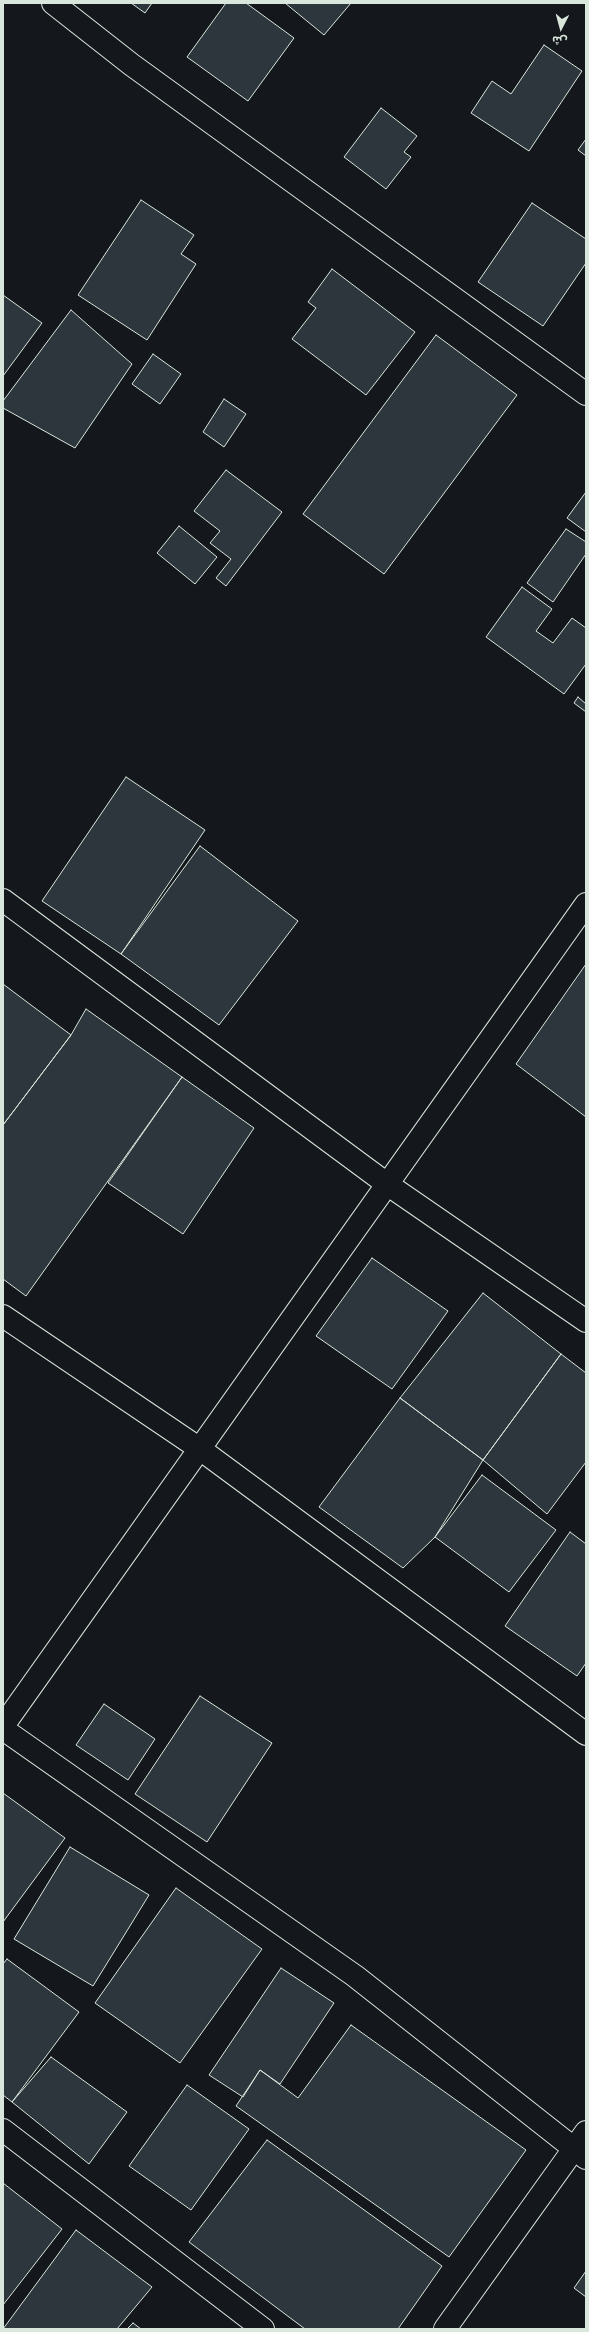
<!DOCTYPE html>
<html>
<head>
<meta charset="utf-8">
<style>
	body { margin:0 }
	#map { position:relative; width:589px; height:2332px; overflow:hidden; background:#14181c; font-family:"Fira Sans Condensed","Noto Sans Arabic",sans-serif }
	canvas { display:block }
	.frame { position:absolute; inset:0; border:4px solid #d8e6dc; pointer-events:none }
	.north { position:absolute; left:541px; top:8px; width:40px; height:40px; -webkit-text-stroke:3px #14181c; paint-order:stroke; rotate:186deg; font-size:11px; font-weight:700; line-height:16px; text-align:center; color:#d8e6dc }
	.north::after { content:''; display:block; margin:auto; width:14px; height:18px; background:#d8e6dc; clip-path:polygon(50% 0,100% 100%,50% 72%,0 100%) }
</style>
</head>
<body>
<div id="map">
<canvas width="589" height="2332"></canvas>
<div class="frame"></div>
<div class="north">ش</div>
</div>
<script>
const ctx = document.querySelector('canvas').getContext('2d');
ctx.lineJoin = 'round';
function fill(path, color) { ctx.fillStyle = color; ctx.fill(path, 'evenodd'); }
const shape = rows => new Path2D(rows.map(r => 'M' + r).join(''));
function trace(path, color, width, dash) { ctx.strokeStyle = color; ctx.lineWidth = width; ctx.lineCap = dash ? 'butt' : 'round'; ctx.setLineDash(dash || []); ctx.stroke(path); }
const building = shape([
	[131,3,152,3,145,13,131,3],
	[226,3,246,3,294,38,248,101,187,57,226,3],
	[285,3,351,3,324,35,285,3],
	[544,45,582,71,529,151,471,113,492,81,511,94,544,45],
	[381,108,417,136,404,152,411,157,386,189,344,157,381,108],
	[586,139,586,156,578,150,586,139],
	[141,200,194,235,181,254,196,264,147,340,78,295,141,200],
	[532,203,586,239,586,263,543,326,478,282,532,203],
	[332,269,415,332,366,395,292,339,316,308,308,302,332,269],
	[3,295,42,323,3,376,3,295],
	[71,310,132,364,75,448,3,408,3,401,71,310],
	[436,335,517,395,384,574,303,514,436,335],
	[153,354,181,374,160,404,132,384,153,354],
	[224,399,246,414,224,447,203,432,224,399],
	[226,470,282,512,226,586,216,578,231,559,210,543,220,531,194,511,226,470],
	[586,492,586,532,567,518,586,492],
	[179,526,217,557,195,584,157,553,179,526],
	[566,529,586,542,586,554,553,602,527,583,566,529],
	[522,587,552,609,536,631,553,643,572,618,586,628,586,664,564,694,486,637,522,587],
	[578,697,586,704,586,712,574,703,578,697],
	[126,777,205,830,121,954,42,901,126,777],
	[200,846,298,921,219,1025,121,954,200,846],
	[586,964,586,1117,516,1064,586,964],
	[3,984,71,1035,3,1125,3,984],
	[86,1009,182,1077,26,1296,3,1279,3,1125,71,1035,86,1009],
	[182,1077,254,1128,183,1234,108,1183,182,1077],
	[372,1258,448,1311,392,1389,316,1336,372,1258],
	[483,1293,561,1354,483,1460,400,1398,483,1293],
	[561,1354,586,1373,586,1462,547,1514,483,1460,561,1354],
	[400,1398,483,1460,435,1537,403,1568,319,1507,400,1398],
	[482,1475,556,1530,509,1592,435,1537,482,1475],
	[570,1532,586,1544,586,1663,577,1676,505,1626,570,1532],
	[200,1696,272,1743,207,1842,135,1794,200,1696],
	[104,1704,155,1739,128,1780,76,1745,104,1704],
	[3,1793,65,1838,3,1922,3,1793],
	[70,1847,149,1895,93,1986,14,1939,70,1847],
	[176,1888,262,1949,180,2063,95,2003,176,1888],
	[7,1959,79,2012,12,2102,3,2095,3,1964,7,1959],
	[281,1968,334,2003,280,2084,260,2070,243,2097,209,2075,281,1968],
	[351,2025,526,2150,449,2257,236,2106,260,2070,298,2098,351,2025],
	[51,2057,127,2112,89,2164,12,2102,51,2057],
	[187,2085,249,2129,191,2210,129,2166,187,2085],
	[267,2140,442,2266,398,2329,305,2329,189,2242,267,2140],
	[3,2183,62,2229,3,2305,3,2183],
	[76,2230,152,2287,117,2329,3,2329,76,2230],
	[586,2271,586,2297,574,2288,586,2271],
	[133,2323,141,2329,127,2329,133,2323]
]);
const minor = shape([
	[53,3,132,65,586,394],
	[3,900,387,1184,586,1321],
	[3,1316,200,1449,586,1734],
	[3,1726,586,904],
	[3,1729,355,1976,586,2158],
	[3,2130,263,2329],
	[445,2329,586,2132]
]);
fill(building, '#2c363c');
trace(building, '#d8e6dc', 1);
trace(minor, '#d8e6dc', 24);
trace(minor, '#14181c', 22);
</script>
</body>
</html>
